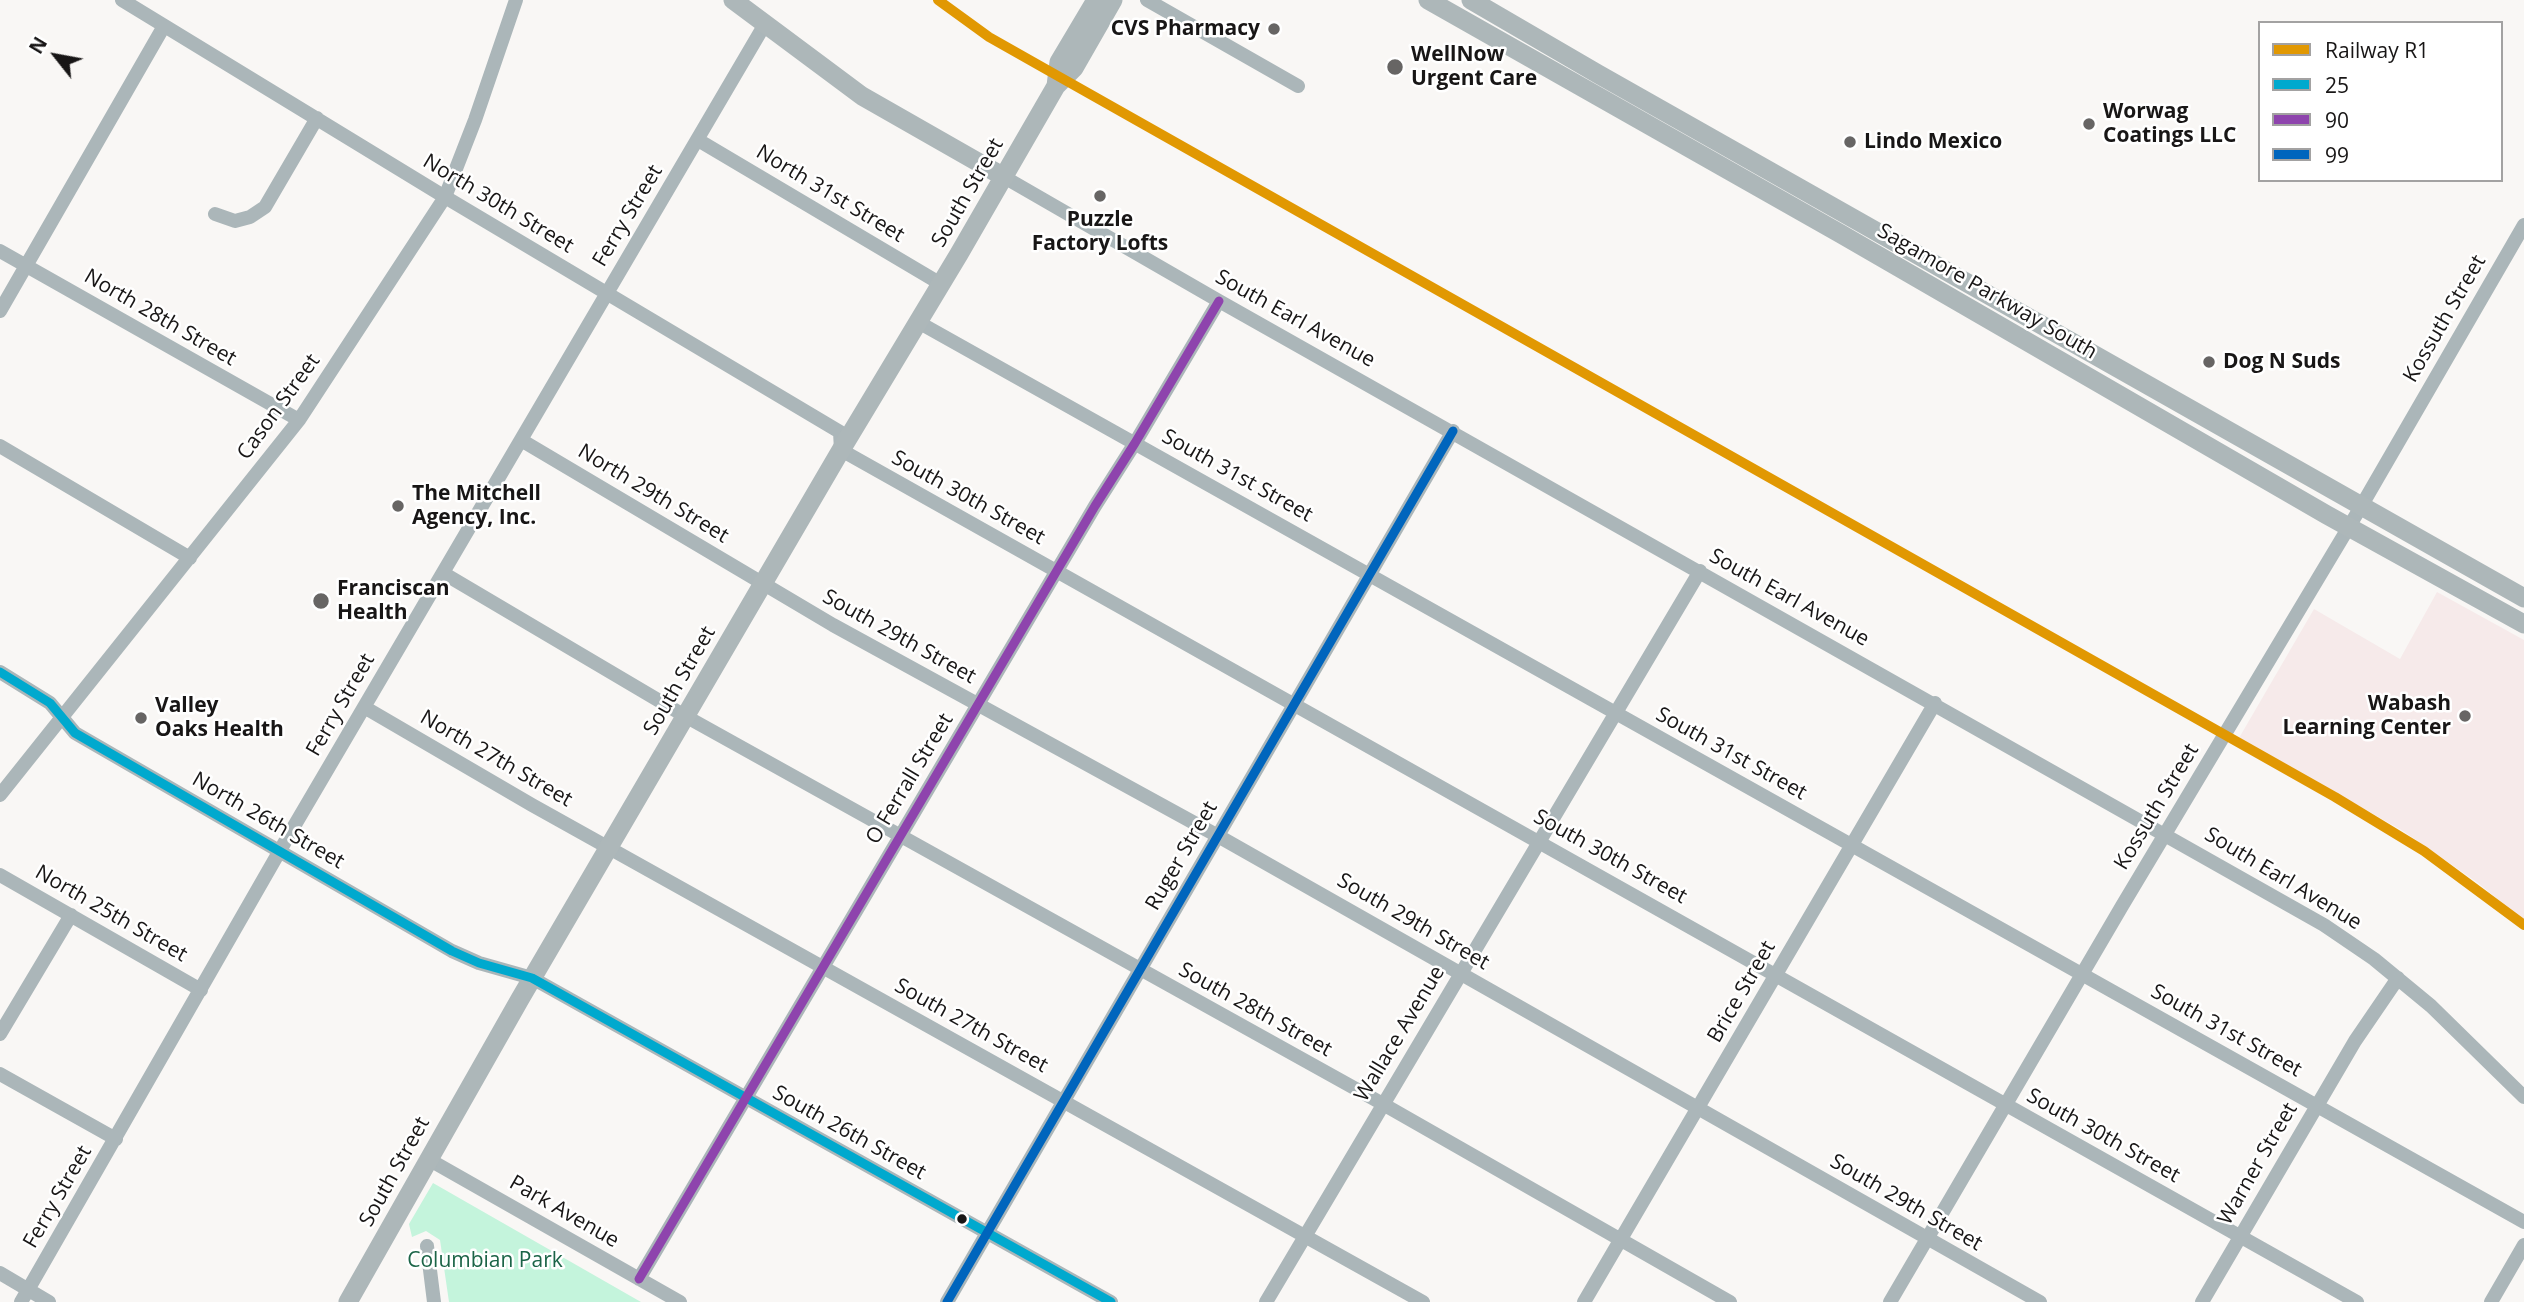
<!DOCTYPE html>
<html>
<head>
<meta charset="utf-8">
<style>
	body { margin:0 }
	#map { position:relative; width:2524px; height:1302px; overflow:hidden; background:#f9f7f5; font-family:"Open Sans",sans-serif }
	canvas { display:block }
	.legend { position:absolute; left:2258px; top:21px; width:245px; height:161px; box-sizing:border-box; background:#fff; border:2px solid #a3a2a2; margin:0; padding:9px 12px; list-style:none; font-size:21px; color:#181616 }
	.legend li { display:flex; align-items:center; gap:14px; height:35px }
	.legend b { width:35px; border:2px solid #a3a2a2 }
	.north { position:absolute; left:21px; top:21px; width:70px; height:70px; -webkit-text-stroke:5px #fff; paint-order:stroke; rotate:301deg; font-size:19px; font-weight:700; line-height:28px; text-align:center; color:#181616 }
	.north::after { content:''; display:block; margin:auto; width:24px; height:32px; background:#181616; clip-path:polygon(50% 0,100% 100%,50% 72%,0 100%) }
</style>
</head>
<body>
<div id="map">
<canvas width="2524" height="1302"></canvas>
<ul class="legend">
<li><b style="height:9px;background:#e19802"></b>Railway R1</li>
<li><b style="height:9px;background:#00a9ce"></b>25</li>
<li><b style="height:9px;background:#8e44ad"></b>90</li>
<li><b style="height:9px;background:#0065bd"></b>99</li>
</ul>
<div class="north">N</div>
</div>
<script>
const ctx = document.querySelector('canvas').getContext('2d');
ctx.lineJoin = 'round';
function fill(path, color) { ctx.fillStyle = color; ctx.fill(path, 'evenodd'); }
const shape = rows => new Path2D(rows.map(r => 'M' + r).join(''));
function trace(path, color, width, dash) { ctx.strokeStyle = color; ctx.lineWidth = width; ctx.lineCap = dash ? 'butt' : 'round'; ctx.setLineDash(dash || []); ctx.stroke(path); }
function drawText(font, color, halo, rows, align = 'center') {
  ctx.font = font + ' "Open Sans",sans-serif'; ctx.lineWidth = 5; ctx.setLineDash([]); ctx.textBaseline = 'middle'; ctx.strokeStyle = halo; ctx.fillStyle = color; for (const [text, x, y, turn = 0] of rows) {
    ctx.save(); ctx.translate(x, y); ctx.rotate((+turn || 0) * Math.PI / 180); ctx.textAlign = isNaN(turn) ? turn : align; if (halo) ctx.strokeText(text, 0, 0); ctx.fillText(text, 0, 0); ctx.restore();
  }
}
const industrial = shape([
	[2437,592,2524,640,2524,921,2478,883,2403,831,2239,738,2314,609,2400,659]
]);
const green = shape([
	[433,1183,641,1302,449,1302,440,1240,426,1231,412,1237,409,1224]
]);
const minor = shape([
	[122,0,445,197,840,432,841,450,2357,1302],
	[1147,0,1298,86],
	[698,140,941,284],
	[1004,177,1219,301,2324,925,2374,959,2431,1006,2524,1097],
	[215,214,235,221,250,217,265,207,317,118],
	[0,251,299,420],
	[0,311,164,26],
	[918,322,2524,1222],
	[521,440,833,625,1218,836,2040,1302],
	[0,446,190,558],
	[443,573,685,716,1374,1099,1730,1302],
	[0,672,50,703,75,733,452,951,479,963,532,978,1111,1302],
	[364,707,532,805,1423,1302],
	[0,795,299,420,445,197,475,120,516,0],
	[0,875,201,990],
	[0,1034,71,915],
	[0,1074,116,1139],
	[428,1159,680,1302],
	[427,1246,434,1302],
	[0,1273,49,1302],
	[639,1279,1095,506,1135,443,1219,301],
	[21,1302,286,840,765,24],
	[947,1302,1453,431],
	[1266,1302,1700,571],
	[1584,1302,1935,703],
	[1890,1302,2122,906,2362,505,2524,225],
	[2202,1302,2355,1041,2398,978],
	[2491,1302,2524,1245]
]);
const major = shape([
	[733,0,862,96,1004,177],
	[1428,0,1841,234,2327,515,2524,624],
	[1471,0,1598,74,2524,598],
	[1056,86,1059,62,1096,0],
	[348,1302,520,999,841,450,959,254,1056,86,1074,68,1113,0]
]);
const bus1 = shape([
	[0,672,50,703,75,733,452,951,479,963,532,978,1111,1302]
]);
const bus2 = shape([
	[639,1279,1095,506,1135,443,1219,301]
]);
const bus3 = shape([
	[947,1302,1453,431]
]);
const rail1 = shape([
	[938,0,989,37,1042,67,2335,797,2424,851,2524,925]
]);
const markers = [
	[1274,29,7,"#676564"],
	[1395,67,9,"#676564"],
	[2089,124,7,"#676564"],
	[1850,142,7,"#676564"],
	[1100,196,7,"#676564"],
	[2209,362,7,"#676564"],
	[398,506,7,"#676564"],
	[321,601,9,"#676564"],
	[2465,716,7,"#676564"],
	[141,718,7,"#676564"],
	[962,1219,6,"#181616"]
];
const poiNames = [
	["CVS Pharmacy",1260,29,"right"],
	["WellNow",1411,55],
	["Urgent Care",1411,79],
	["Worwag",2103,112],
	["Coatings LLC",2103,136],
	["Lindo Mexico",1864,142],
	["Puzzle",1100,220,"center"],
	["Factory Lofts",1100,244,"center"],
	["Dog N Suds",2223,362],
	["The Mitchell",412,494],
	["Agency, Inc.",412,518],
	["Franciscan",337,589],
	["Health",337,613],
	["Wabash",2451,704,"right"],
	["Learning Center",2451,728,"right"],
	["Valley",155,706],
	["Oaks Health",155,730]
];
const streetNames = [
	["South Street",968,193,-60],
	["North 31st Street",830,194,31],
	["North 30th Street",498,204,31],
	["Ferry Street",628,216,-59],
	["Sagamore Parkway South",1987,292,30],
	["North 28th Street",160,318,30],
	["South Earl Avenue",1295,319,29],
	["Kossuth Street",2445,319,-60],
	["Cason Street",279,407,-54],
	["South 31st Street",1237,476,29],
	["North 29th Street",653,494,31],
	["South 30th Street",968,498,29],
	["South Earl Avenue",1789,598,29],
	["South 29th Street",899,637,29],
	["South Street",680,681,-60],
	["Ferry Street",341,705,-60],
	["South 31st Street",1731,754,29],
	["North 27th Street",496,759,30],
	["O Ferrall Street",910,779,-59],
	["Kossuth Street",2157,807,-59],
	["North 26th Street",268,821,30],
	["Ruger Street",1182,856,-60],
	["South 30th Street",1610,857,29],
	["South Earl Avenue",2283,879,31],
	["North 25th Street",111,914,30],
	["South 29th Street",1413,922,30],
	["Brice Street",1742,992,-60],
	["South 28th Street",1255,1010,29],
	["South 27th Street",971,1026,29],
	["South 31st Street",2226,1031,29],
	["Wallace Avenue",1400,1034,-59],
	["South 26th Street",849,1133,29],
	["South 30th Street",2103,1136,29],
	["Warner Street",2258,1164,-60],
	["South Street",395,1172,-61],
	["Ferry Street",58,1197,-60],
	["South 29th Street",1906,1203,30],
	["Park Avenue",564,1212,30]
];
const parkNames = [
	["Columbian Park",485,1261]
];
fill(industrial, '#f6eaea');
fill(green, '#c4f4dc');
trace(minor, '#abb6b9', 14);
trace(major, '#adb7b9', 19);
trace(bus1, '#00a9ce', 9);
trace(bus2, '#8e44ad', 9);
trace(bus3, '#0065bd', 9);
trace(rail1, '#e19802', 10);
for (const [x, y, r, color] of markers) { const dot = new Path2D(); dot.arc(x, y, r, 0, 2 * Math.PI); ctx.fillStyle = color; ctx.fill(dot); trace(dot, '#fff', 2.5); }
drawText('bold 21px', '#181616', '#fff', poiNames, 'left');
drawText('21px', '#181616', '#fff', streetNames);
drawText('21px', '#1b6447', '#fff', parkNames);
</script>
</body>
</html>
